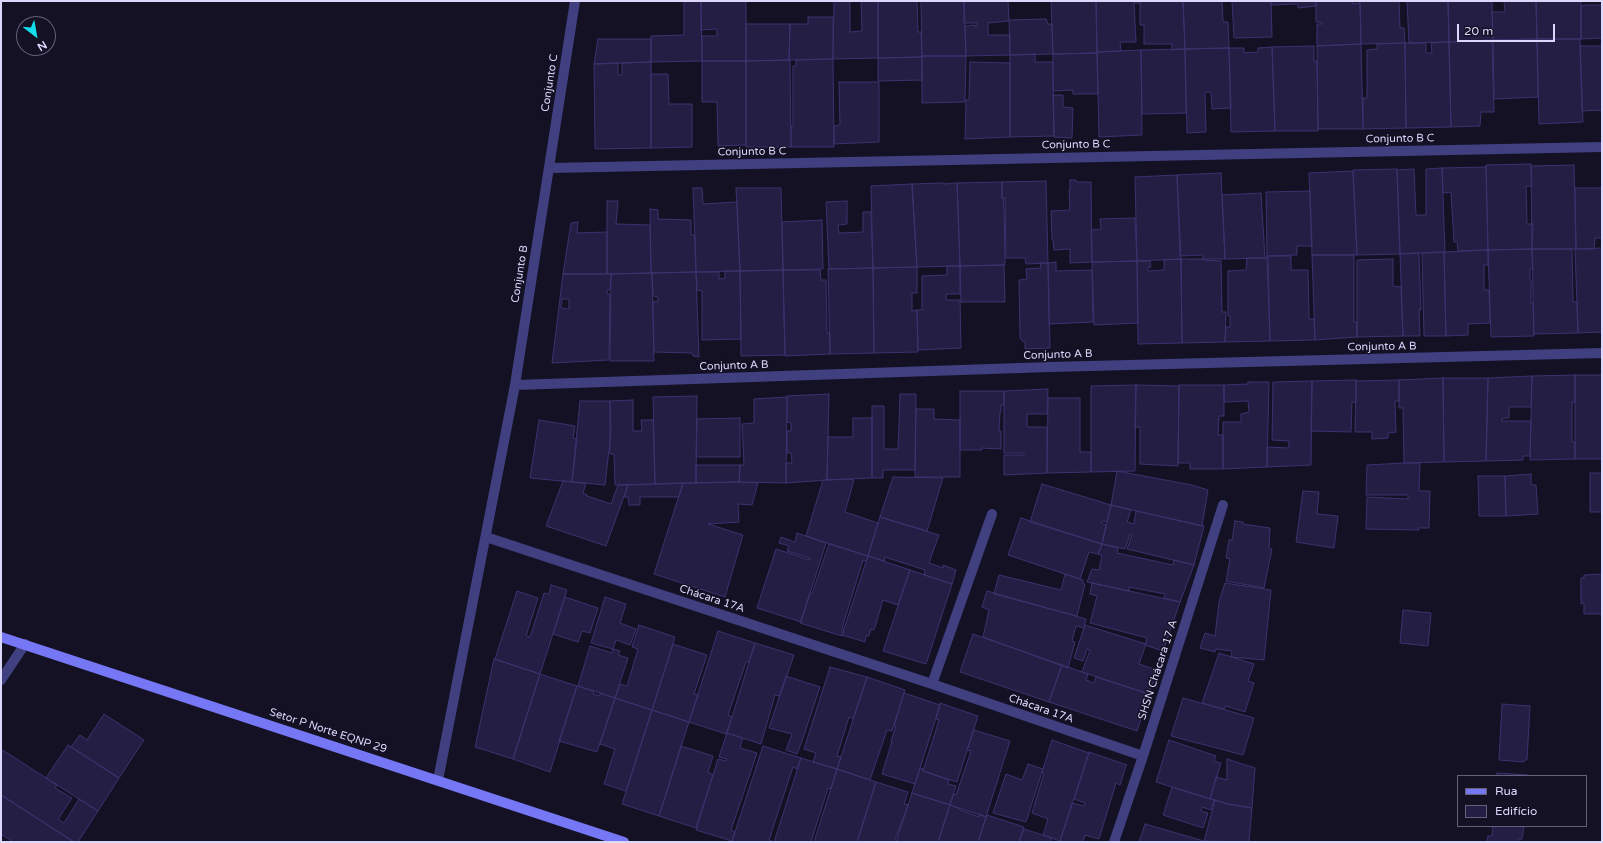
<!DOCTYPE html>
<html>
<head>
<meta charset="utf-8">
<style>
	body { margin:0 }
	#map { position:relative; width:1603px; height:843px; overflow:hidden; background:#141125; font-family:"Varela Round",sans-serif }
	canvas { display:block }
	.frame { position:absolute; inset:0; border:2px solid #dbd8fc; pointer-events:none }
	.legend { position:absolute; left:1457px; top:775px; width:130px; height:52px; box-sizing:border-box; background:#141125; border:1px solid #64617b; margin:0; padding:5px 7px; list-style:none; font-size:12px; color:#dbd8fc }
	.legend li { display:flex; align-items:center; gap:8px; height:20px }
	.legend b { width:20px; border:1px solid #64617b }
	.north { position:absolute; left:16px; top:16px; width:40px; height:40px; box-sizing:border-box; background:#141125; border:1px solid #64617b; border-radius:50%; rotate:149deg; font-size:11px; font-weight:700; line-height:16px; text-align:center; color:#dbd8fc }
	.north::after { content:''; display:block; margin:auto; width:14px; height:18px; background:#13deed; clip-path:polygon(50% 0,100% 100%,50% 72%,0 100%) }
	.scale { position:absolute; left:1457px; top:24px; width:98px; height:18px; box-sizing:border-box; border:2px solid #dbd8fc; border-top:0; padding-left:5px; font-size:12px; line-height:14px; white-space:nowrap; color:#dbd8fc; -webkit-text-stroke:3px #141125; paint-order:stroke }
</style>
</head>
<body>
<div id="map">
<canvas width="1603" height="843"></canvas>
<div class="frame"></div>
<ul class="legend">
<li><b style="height:5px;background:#7677f4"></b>Rua</li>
<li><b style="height:11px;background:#251e44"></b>Edifício</li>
</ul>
<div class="north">N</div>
<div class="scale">20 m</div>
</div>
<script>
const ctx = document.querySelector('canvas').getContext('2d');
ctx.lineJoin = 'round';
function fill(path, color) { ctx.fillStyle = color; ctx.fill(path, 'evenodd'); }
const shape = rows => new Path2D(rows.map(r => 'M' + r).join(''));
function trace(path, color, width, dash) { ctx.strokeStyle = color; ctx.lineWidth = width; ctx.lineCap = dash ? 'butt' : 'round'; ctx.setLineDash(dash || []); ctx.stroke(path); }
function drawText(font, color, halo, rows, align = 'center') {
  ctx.font = font + ' "Varela Round",sans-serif'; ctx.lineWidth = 3; ctx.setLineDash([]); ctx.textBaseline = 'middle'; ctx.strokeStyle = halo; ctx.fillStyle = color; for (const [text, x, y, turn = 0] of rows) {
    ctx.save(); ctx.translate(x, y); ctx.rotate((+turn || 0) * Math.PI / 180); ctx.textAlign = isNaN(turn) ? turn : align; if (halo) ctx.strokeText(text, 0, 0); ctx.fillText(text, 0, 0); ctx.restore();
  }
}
const building = shape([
	[684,1,701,1,702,61,651,62,651,36,684,35,684,1],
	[701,1,746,1,746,61,702,61,702,36,717,36,717,29,701,30,701,1],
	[834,1,850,1,850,32,862,31,861,1,878,1,878,58,833,59,834,1],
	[878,1,917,1,918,32,921,32,922,57,878,58,878,1],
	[921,1,964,1,966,56,922,56,921,1],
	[964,1,1008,1,1009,21,988,23,988,35,1010,35,1010,55,966,56,965,26,975,25,975,27,977,27,977,23,964,23,964,1],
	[1051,1,1096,1,1097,53,1053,54,1051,1],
	[1096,1,1140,1,1140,3,1134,3,1136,42,1120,42,1121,51,1097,52,1096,1],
	[1140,1,1183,1,1185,49,1172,50,1172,44,1144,44,1144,25,1140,25,1140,1],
	[1183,1,1222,1,1223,21,1224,22,1228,22,1229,48,1185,49,1183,1],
	[1232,1,1271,1,1272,37,1234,38,1232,1],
	[1271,1,1316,1,1316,6,1298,8,1298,4,1271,5,1271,1],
	[1316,1,1353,1,1353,4,1360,3,1361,44,1317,46,1317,24,1322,24,1322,22,1316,22,1316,1],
	[1360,1,1399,1,1400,28,1404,28,1405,43,1361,44,1360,1],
	[1407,1,1448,1,1449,42,1409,43,1407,1],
	[1448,1,1492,1,1493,40,1449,42,1448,1],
	[1504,1,1536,1,1537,39,1493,40,1492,12,1505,12,1504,1],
	[1536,1,1581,1,1581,39,1537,39,1536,1],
	[1586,5,1602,5,1602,38,1581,39,1581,6,1586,5],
	[808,17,833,17,833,59,789,60,790,24,808,24,808,17],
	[1046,19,1048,24,1052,24,1053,54,1010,55,1009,20,1046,19],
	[746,24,790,24,789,60,746,61,746,24],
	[598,39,651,39,651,62,594,64,598,39],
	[1537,39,1580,39,1583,122,1539,124,1537,39],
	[1537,39,1538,97,1494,99,1493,40,1537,39],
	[1492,40,1494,112,1481,112,1480,126,1451,127,1449,42,1492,40],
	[1449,42,1451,127,1406,128,1405,43,1426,43,1426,53,1432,53,1431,43,1449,42],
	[1405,43,1406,128,1363,129,1363,98,1367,98,1367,50,1377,49,1377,44,1405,43],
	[1361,44,1363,129,1318,129,1317,46,1361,44],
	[1314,46,1314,61,1317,61,1318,131,1275,131,1272,47,1314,46],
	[1580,46,1602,46,1602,110,1582,111,1580,46],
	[1272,47,1275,131,1231,132,1229,48,1244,48,1244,53,1258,52,1258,48,1272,47],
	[1229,48,1231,108,1212,109,1211,92,1205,92,1206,132,1187,133,1185,49,1229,48],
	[1185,49,1186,113,1142,114,1141,50,1185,49],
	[1141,50,1142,135,1099,137,1097,52,1141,50],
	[1097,53,1098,94,1073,94,1073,90,1053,91,1053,54,1097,53],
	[1035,54,1035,62,1053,62,1054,136,1010,137,1010,55,1035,54],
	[922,56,966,56,965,102,922,103,922,56],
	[922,57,922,80,878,81,878,58,922,57],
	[833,59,834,147,791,147,791,126,793,126,793,66,796,66,796,60,833,59],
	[789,60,790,60,791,147,746,147,746,61,789,60],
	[702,61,746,61,746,145,718,146,717,102,702,102,702,61],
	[651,62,651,148,595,149,594,64,618,63,618,75,622,75,622,63,651,62],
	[970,62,1010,63,1010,137,965,139,966,100,969,100,970,62],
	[651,74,668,74,669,104,692,104,692,147,651,148,651,74],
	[839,82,879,82,879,142,834,144,834,126,840,125,839,82],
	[1053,95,1063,95,1063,107,1073,108,1072,138,1054,137,1053,95],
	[1531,164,1532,186,1526,186,1527,224,1533,224,1532,249,1488,250,1486,165,1531,164],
	[1574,165,1576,249,1532,249,1531,166,1574,165],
	[1486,167,1488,250,1458,251,1457,242,1454,242,1451,192,1443,193,1442,168,1486,167],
	[1442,168,1445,252,1400,254,1397,170,1414,169,1416,215,1426,215,1426,169,1442,168],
	[1397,169,1400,254,1357,255,1353,170,1397,169],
	[1353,171,1357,255,1312,255,1309,173,1353,171],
	[1221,173,1225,259,1203,259,1203,255,1180,256,1177,175,1221,173],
	[1177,175,1181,259,1137,261,1135,177,1177,175],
	[1070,180,1076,180,1076,182,1091,182,1092,262,1070,263,1070,249,1054,250,1053,240,1052,240,1051,211,1070,210,1069,190,1070,190,1070,180],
	[1046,181,1048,263,1026,264,1025,258,1006,258,1005,198,1002,198,1002,182,1046,181],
	[1002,182,1002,198,1003,198,1004,209,1005,265,960,266,957,183,1002,182],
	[944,183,944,184,957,183,960,266,917,267,912,184,944,183],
	[912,184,917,267,873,268,871,186,912,184],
	[693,188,702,188,703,204,737,202,740,271,696,272,693,188],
	[736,188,781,188,783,270,740,271,736,188],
	[1575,188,1602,188,1602,238,1595,238,1594,249,1576,249,1575,188],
	[1310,191,1312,246,1297,246,1297,255,1267,256,1266,192,1310,191],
	[1261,193,1265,258,1225,259,1222,195,1261,193],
	[607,201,618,201,616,224,650,225,651,273,607,274,607,201],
	[847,201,847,224,838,225,839,233,863,232,863,212,871,212,873,268,829,269,826,202,847,201],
	[650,209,658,210,658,219,691,220,691,235,695,235,696,272,651,273,650,209],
	[1135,218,1137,261,1092,262,1091,230,1101,229,1100,219,1135,218],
	[822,220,823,269,783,270,782,222,822,220],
	[578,222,577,233,607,232,607,274,563,274,571,223,578,222],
	[1602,248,1602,332,1578,333,1575,249,1602,248],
	[1532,249,1572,249,1573,302,1577,302,1578,333,1534,334,1532,249],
	[1532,249,1533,269,1530,269,1530,280,1531,280,1531,303,1533,303,1534,336,1491,337,1488,250,1532,249],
	[1488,250,1488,265,1484,265,1484,290,1489,290,1490,323,1468,324,1468,335,1446,336,1444,252,1488,250],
	[1444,252,1446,336,1424,336,1422,253,1444,252],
	[1419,253,1421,310,1419,310,1420,336,1403,336,1400,254,1419,253],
	[1312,255,1354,255,1354,322,1357,322,1357,337,1315,340,1312,255],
	[1267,256,1291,256,1291,270,1308,270,1309,319,1314,319,1315,340,1270,341,1267,256],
	[1247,258,1268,258,1270,341,1225,342,1226,327,1230,327,1230,316,1228,316,1228,271,1246,270,1247,258],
	[1181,259,1204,259,1204,260,1221,261,1222,312,1226,312,1225,342,1182,343,1181,259],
	[1181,259,1182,343,1138,344,1137,261,1150,261,1151,267,1148,267,1148,271,1164,270,1164,260,1181,259],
	[1393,259,1393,286,1401,287,1403,336,1357,337,1357,260,1393,259],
	[1137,261,1138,323,1094,325,1092,262,1137,261],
	[1056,262,1056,271,1092,270,1093,322,1049,324,1048,263,1056,262],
	[1040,263,1048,263,1050,348,1025,349,1025,341,1022,341,1020,337,1019,280,1027,279,1026,269,1041,268,1040,263],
	[1004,265,1005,302,961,302,960,266,1004,265],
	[947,266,960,266,960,294,946,294,946,300,960,300,961,348,918,350,917,310,922,310,922,276,947,275,947,266],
	[917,267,917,293,912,293,912,311,917,310,918,352,874,353,873,268,917,267],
	[873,268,874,353,830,354,828,269,873,268],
	[783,270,820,270,821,280,826,280,827,333,830,333,830,354,785,356,783,270],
	[783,270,785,355,741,356,740,271,783,270],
	[725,271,740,271,741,339,702,340,702,291,697,290,696,272,719,272,719,279,725,278,725,271],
	[696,272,699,357,693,356,692,353,654,352,653,305,654,301,658,302,658,297,653,296,652,273,696,272],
	[652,273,654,361,610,361,611,274,652,273],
	[563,274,611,274,610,290,607,290,607,294,610,294,609,360,552,363,563,274],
	[562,299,569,299,569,309,561,308,562,299],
	[1575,375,1602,375,1602,459,1575,459,1575,375],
	[1575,375,1575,402,1572,402,1572,442,1575,442,1575,459,1530,460,1532,376,1575,375],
	[1532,376,1531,407,1509,407,1509,418,1502,418,1502,421,1531,421,1530,456,1523,456,1523,460,1486,461,1488,378,1532,376],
	[1443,378,1488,378,1486,461,1444,462,1443,378],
	[1443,378,1444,462,1404,463,1403,408,1399,408,1399,380,1443,378],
	[1356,380,1356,402,1352,402,1351,432,1311,431,1312,381,1356,380],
	[1399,380,1399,401,1395,401,1396,432,1388,433,1388,438,1372,439,1372,432,1355,432,1356,381,1399,380],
	[1312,381,1311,465,1267,467,1267,447,1289,448,1289,441,1272,440,1273,382,1312,381],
	[1248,382,1269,382,1267,467,1223,469,1223,422,1241,422,1241,414,1249,412,1248,401,1224,402,1224,385,1248,384,1248,382],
	[1136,385,1179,386,1178,466,1140,464,1140,427,1135,427,1136,385],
	[1136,385,1135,471,1091,472,1091,386,1136,385],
	[1179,385,1224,385,1224,416,1219,416,1218,435,1223,435,1223,469,1190,469,1190,463,1178,463,1179,385],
	[1048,389,1047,414,1027,414,1027,427,1047,427,1047,473,1004,475,1004,455,1024,455,1024,453,1004,453,1004,391,1048,389],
	[960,391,1004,391,1004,405,1001,405,1001,412,1000,412,999,431,1001,431,1001,449,981,448,982,450,960,450,960,391],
	[829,394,827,480,786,483,786,463,792,463,791,453,787,453,787,431,791,431,791,423,787,422,787,396,829,394],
	[900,394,916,394,915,470,883,470,883,478,872,478,872,406,884,406,884,449,898,449,900,394],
	[697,396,696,483,655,484,653,397,697,396],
	[787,397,786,483,739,482,740,465,744,465,742,424,754,423,754,399,787,397],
	[1048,398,1080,398,1080,452,1091,452,1091,472,1047,473,1048,398],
	[633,400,633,431,642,431,641,420,653,420,655,484,615,485,614,454,610,454,610,401,633,400],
	[580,401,610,401,611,432,605,485,572,482,580,401],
	[916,409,934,409,934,419,960,420,960,477,915,477,916,409],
	[740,418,740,457,696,457,697,419,740,418],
	[853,418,872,418,872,478,827,480,828,437,853,437,853,418],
	[539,420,575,426,573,438,577,439,572,482,530,478,539,420],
	[1404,463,1420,463,1419,491,1430,491,1429,528,1418,528,1419,530,1366,529,1367,497,1408,499,1408,495,1366,495,1367,465,1404,463],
	[696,465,740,465,739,482,696,483,696,465],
	[1117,471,1192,485,1208,490,1202,526,1111,505,1117,471],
	[1590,473,1602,473,1602,512,1590,512,1590,473],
	[1531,474,1531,485,1536,485,1538,514,1506,516,1505,476,1531,474],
	[1478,476,1505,476,1506,516,1479,516,1478,476],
	[893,477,943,478,927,531,880,517,893,477],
	[850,479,854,480,845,512,878,523,868,556,806,536,823,480,850,479],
	[563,481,586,483,583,493,587,495,587,496,611,504,618,485,628,485,606,546,546,526,563,481],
	[738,482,758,483,752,505,738,504,739,522,708,524,743,535,725,597,654,574,683,483,738,482],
	[683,483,679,497,640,497,640,505,629,505,628,497,624,497,628,485,683,483],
	[1042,484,1111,505,1107,522,1102,521,1101,523,1106,525,1102,544,1030,522,1042,484],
	[1303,491,1319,492,1317,514,1338,516,1334,548,1296,542,1303,491],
	[1111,505,1131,510,1127,522,1134,524,1136,511,1204,526,1194,565,1127,549,1132,535,1130,534,1125,549,1102,544,1111,505],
	[880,517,939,535,929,563,943,568,943,565,956,570,952,584,924,575,925,570,885,557,884,561,868,556,880,517],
	[1021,518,1102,544,1098,554,1089,552,1080,579,1008,555,1021,518],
	[1235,521,1243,522,1243,524,1270,528,1269,548,1272,549,1264,588,1226,581,1230,559,1226,558,1229,540,1232,540,1235,521],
	[797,533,826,543,801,622,757,608,776,549,810,560,810,558,787,551,789,546,779,543,781,537,795,542,797,533],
	[829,544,868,556,866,561,863,560,842,628,844,629,842,636,800,623,810,593,812,594,829,544],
	[1102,544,1118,548,1117,553,1173,565,1174,560,1194,565,1180,602,1164,598,1165,594,1129,587,1129,591,1087,582,1092,569,1099,570,1102,556,1098,554,1102,544],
	[868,556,910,570,898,605,883,600,874,630,871,629,869,636,866,636,865,642,842,635,868,556],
	[910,570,952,584,926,664,883,651,910,570],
	[1065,574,1083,580,1083,584,1085,584,1077,616,994,594,999,575,1061,590,1065,574],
	[1602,574,1602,614,1584,614,1584,603,1581,604,1581,578,1584,578,1584,575,1602,574],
	[1092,583,1180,602,1163,651,1145,645,1147,638,1090,623,1097,596,1090,594,1092,583],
	[1225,583,1271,590,1264,660,1231,657,1232,651,1216,649,1215,652,1200,648,1205,633,1215,636,1219,602,1225,583],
	[551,585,567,590,540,674,495,659,517,591,538,598,526,636,530,637,544,593,549,594,551,585],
	[987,591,1086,619,1084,628,1076,626,1072,641,1075,642,1068,668,983,637,989,610,982,607,987,591],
	[565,597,598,608,590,633,582,631,578,642,553,634,565,597],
	[605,597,626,604,620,623,636,629,630,645,616,640,613,649,591,643,605,597],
	[1403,610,1431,613,1428,646,1400,643,1403,610],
	[639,625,675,637,652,710,615,698,620,684,627,686,638,649,632,647,639,625],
	[1085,625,1146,644,1139,664,1157,670,1149,694,1082,672,1090,650,1087,649,1083,661,1074,658,1085,625],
	[718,631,755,643,749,662,746,662,728,715,732,717,726,734,689,722,718,631],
	[973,634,1062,665,1049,702,960,672,973,634],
	[755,643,794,655,780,696,775,695,761,744,727,733,755,643],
	[673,644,707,655,694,694,698,695,689,722,652,710,673,644],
	[590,646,612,653,613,649,620,651,618,655,628,658,615,698,578,686,590,646],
	[1219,653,1254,664,1248,681,1254,683,1245,712,1226,706,1224,709,1202,703,1219,653],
	[494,659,540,674,513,759,475,747,494,659],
	[1062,665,1088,674,1086,680,1094,683,1096,677,1149,694,1137,731,1049,702,1062,665],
	[830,667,867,677,853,719,849,717,837,756,841,757,837,769,813,762,816,753,804,749,830,667],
	[540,674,577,686,550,772,513,759,540,674],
	[786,676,820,687,803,738,797,754,786,750,792,734,769,728,786,676],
	[867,677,905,690,892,731,887,730,870,780,837,769,867,677],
	[577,686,594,691,593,694,600,696,600,693,615,698,597,752,559,741,577,686],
	[904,693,940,705,915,784,882,774,892,741,891,741,896,726,894,726,904,693],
	[615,698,652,710,626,791,604,784,615,749,600,744,615,698],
	[1183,698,1254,718,1243,755,1171,736,1183,698],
	[940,703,978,716,957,782,923,771,939,720,936,719,940,703],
	[1502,704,1530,706,1527,760,1524,760,1524,762,1499,760,1502,704],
	[652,710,689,722,659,816,622,804,652,710],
	[104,714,144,740,119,778,71,747,80,735,87,740,104,714],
	[974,730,1010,741,986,817,950,805,953,794,956,795,971,751,967,750,974,730],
	[727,733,743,738,740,748,757,753,731,830,735,832,732,841,696,830,718,759,726,761,727,759,719,757,727,733],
	[1052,740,1089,753,1060,841,1043,835,1048,819,1032,813,1044,773,1042,772,1043,769,1052,740],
	[1169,740,1216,756,1214,761,1221,763,1210,799,1156,782,1169,740],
	[68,745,119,778,98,811,46,778,68,745],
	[681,746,713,756,708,772,713,775,696,828,659,816,681,746],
	[763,746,801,758,797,769,793,767,769,840,774,842,734,842,732,841,763,746],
	[1,749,57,785,55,788,72,798,58,819,64,823,79,799,98,811,78,842,74,842,1,795,1,749],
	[1089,752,1127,765,1126,766,1120,785,1116,783,1099,839,1085,835,1083,842,1064,842,1060,841,1072,803,1084,806,1085,803,1074,799,1089,752],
	[801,758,837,769,831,789,828,788,811,842,774,842,801,758],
	[1227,759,1255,768,1252,808,1228,804,1210,799,1216,777,1227,780,1227,759],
	[1028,764,1043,769,1026,822,993,813,1006,774,1022,780,1028,764],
	[920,768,923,769,923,771,949,780,948,784,956,786,950,805,912,793,920,768],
	[837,769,876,782,857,842,814,842,837,769],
	[1497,773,1528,775,1528,776,1496,776,1497,773],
	[876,782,908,792,904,804,908,805,894,842,857,842,876,782],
	[1172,787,1214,800,1211,810,1202,807,1201,811,1208,813,1203,828,1163,815,1172,787],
	[912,793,950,805,938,842,896,842,912,793],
	[1,795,74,842,13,842,1,834,1,795],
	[1215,800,1228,804,1252,808,1249,842,1204,841,1215,800],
	[950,805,960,809,960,810,979,817,979,814,986,817,978,842,938,842,950,805],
	[987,815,1024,827,1019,842,978,842,987,815],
	[1145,824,1204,841,1206,842,1139,842,1145,824],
	[1493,826,1524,826,1522,839,1518,839,1518,842,1487,842,1488,836,1492,836,1493,826],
	[1024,829,1052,838,1051,842,1019,842,1024,829]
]);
const street = shape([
	[550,168,1602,147],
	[515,385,1050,367,1602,353],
	[486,537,932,684,1143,756],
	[1,680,25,644],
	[932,684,992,514],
	[438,780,515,385,575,1],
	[1114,842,1143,756,1223,505]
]);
const secondary = shape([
	[1,637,624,842]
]);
const streetNames = [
	["Conjunto C",550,83,-81],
	["Conjunto B C",1400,139,-1],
	["Conjunto B C",1076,145,-1],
	["Conjunto B C",752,152,-1],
	["Conjunto B",520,274,-81],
	["Conjunto A B",1382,347,-1],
	["Conjunto A B",1058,355,-2],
	["Conjunto A B",734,366,-2],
	["Chácara 17A",712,599,18],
	["SHSN Chácara 17 A",1158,670,-72],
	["Chácara 17A",1041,709,19],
	["Setor P Norte EQNP 29",328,731,18]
];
fill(building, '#251e44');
trace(building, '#3c326e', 1);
trace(street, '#404080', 10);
trace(secondary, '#7677f4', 10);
drawText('11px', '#dbd8fc', '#141125', streetNames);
</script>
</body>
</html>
